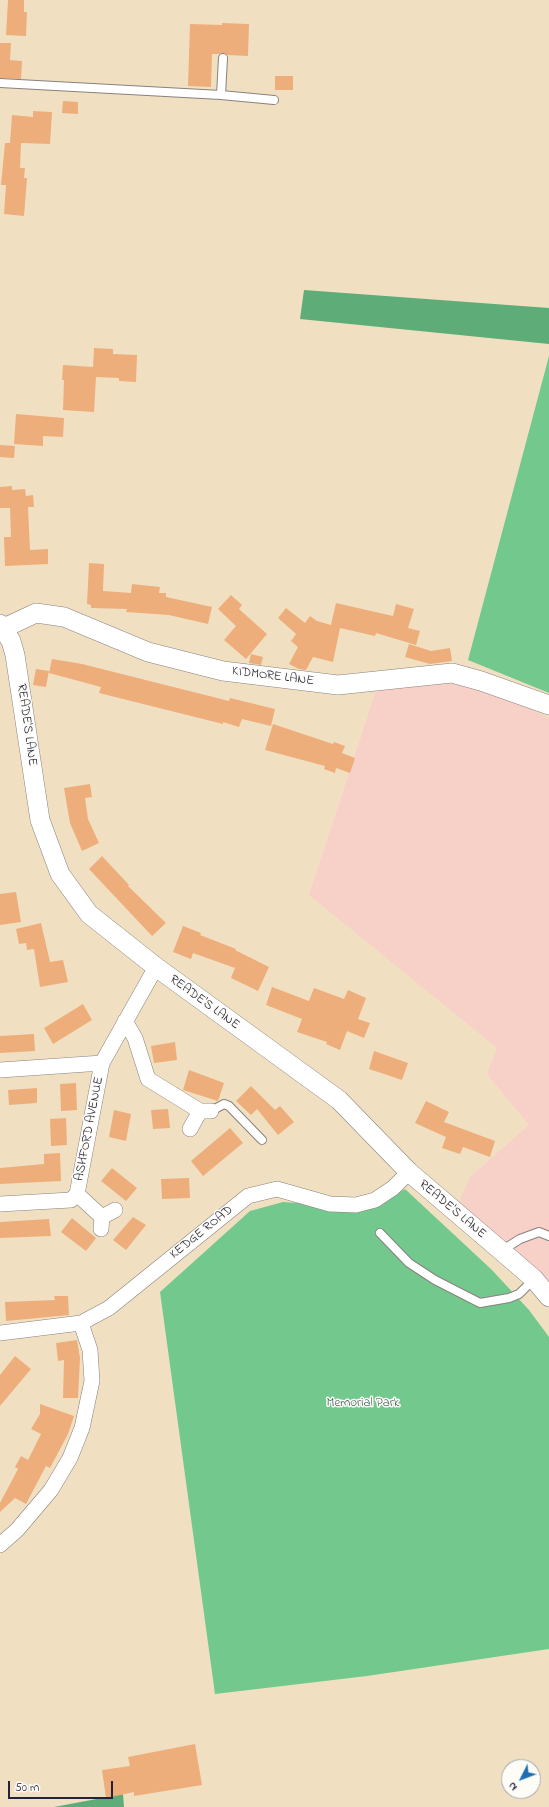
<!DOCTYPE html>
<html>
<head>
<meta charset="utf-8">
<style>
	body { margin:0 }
	#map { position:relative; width:549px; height:1807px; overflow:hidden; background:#f0e0c1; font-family:"Indie Flower",sans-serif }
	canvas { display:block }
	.north { position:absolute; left:501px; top:1759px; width:40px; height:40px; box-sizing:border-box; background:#fdfcf7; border:1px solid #a5a5ac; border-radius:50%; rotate:228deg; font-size:11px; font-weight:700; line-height:16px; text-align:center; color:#22223b }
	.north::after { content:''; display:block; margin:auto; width:14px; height:18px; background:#1f6fb2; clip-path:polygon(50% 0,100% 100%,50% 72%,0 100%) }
	.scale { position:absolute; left:8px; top:1781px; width:105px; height:18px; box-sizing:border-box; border:2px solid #22223b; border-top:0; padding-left:5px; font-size:12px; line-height:14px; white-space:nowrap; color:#22223b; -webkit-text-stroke:3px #fdfcf7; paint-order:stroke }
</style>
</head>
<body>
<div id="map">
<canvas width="549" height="1807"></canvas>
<div class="north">N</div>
<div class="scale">50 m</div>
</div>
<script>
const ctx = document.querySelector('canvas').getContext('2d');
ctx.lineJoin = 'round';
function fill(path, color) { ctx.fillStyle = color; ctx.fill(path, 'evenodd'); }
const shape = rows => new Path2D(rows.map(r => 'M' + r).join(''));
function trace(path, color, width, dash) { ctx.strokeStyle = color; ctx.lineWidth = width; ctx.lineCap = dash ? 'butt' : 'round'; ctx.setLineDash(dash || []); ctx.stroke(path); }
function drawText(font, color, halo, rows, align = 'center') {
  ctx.font = font + ' "Indie Flower",sans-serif'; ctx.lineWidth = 3; ctx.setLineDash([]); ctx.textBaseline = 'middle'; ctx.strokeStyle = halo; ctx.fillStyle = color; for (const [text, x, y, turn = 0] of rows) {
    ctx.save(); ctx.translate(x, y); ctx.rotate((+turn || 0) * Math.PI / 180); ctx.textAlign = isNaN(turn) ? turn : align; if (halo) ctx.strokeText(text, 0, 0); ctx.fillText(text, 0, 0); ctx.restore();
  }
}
const built = shape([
	[466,679,549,718,549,1287,458,1205,470,1177,529,1125,487,1074,497,1048,309,895,376,691,417,684]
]);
const green = shape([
	[549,356,549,693,468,660],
	[405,1189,492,1270,529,1310,549,1337,549,1649,367,1676,215,1694,160,1292,250,1211,283,1202,372,1208]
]);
const forest = shape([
	[304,290,549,308,549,344,300,319],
	[123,1794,124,1807,54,1807]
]);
const building = shape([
	[8,0,24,0,24,12,27,12,26,36,6,35],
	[222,23,249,24,248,56,227,55,223,53,219,54,212,54,211,87,188,86,190,24,222,25],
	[0,43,11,43,10,60,22,61,21,79,0,78],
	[275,76,293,76,293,90,275,90],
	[63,101,78,102,78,114,62,113],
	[33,111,52,112,50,144,21,143,20,168,25,168,24,178,27,178,24,216,4,214,6,185,1,185,5,143,10,143,12,115,33,117],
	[94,348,113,349,113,354,137,355,136,382,119,381,119,378,96,377,94,412,63,410,64,380,62,380,63,365,93,367],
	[16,414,64,418,63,437,43,436,43,446,14,444],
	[0,445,15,446,14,458,0,457],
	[12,486,12,490,25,489,26,496,33,495,34,507,28,507,30,550,48,549,48,564,5,566,4,537,11,537,10,508,0,508,0,487],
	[89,563,104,564,103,591,131,593,132,584,160,587,159,593,166,593,166,597,212,607,208,624,169,615,126,612,127,609,91,608,91,605,87,604],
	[231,595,242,605,239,609,267,634,246,659,224,640,236,626,218,609],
	[336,603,393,616,396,604,414,609,408,628,420,631,416,645,376,633,375,636,340,628,333,662,313,657,306,670,299,669,289,664,298,647,291,641,296,634,278,618,286,608,305,623,310,616,317,621,331,625],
	[409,644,431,651,450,648,452,661,430,664,405,657],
	[251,654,263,657,261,665,249,663],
	[52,659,82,664,229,701,230,698,275,709,271,726,242,719,239,727,223,722,223,724,99,693,101,687,49,673],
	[36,669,49,671,46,687,33,685],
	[273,724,333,744,334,742,345,746,342,753,355,758,350,773,336,768,335,773,324,769,325,766,265,750],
	[90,784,92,797,85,798,88,819,99,843,82,851,70,823,64,788],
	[102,856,129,885,128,886,166,923,152,936,89,869],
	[16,892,21,922,0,925,0,894],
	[41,923,50,962,63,960,68,982,40,987,34,949,27,950,26,943,19,944,16,929],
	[183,926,201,933,200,935,236,949,235,950,269,967,258,991,231,978,235,968,193,953,191,959,173,952],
	[272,987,309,1001,314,988,344,999,348,990,366,998,358,1019,370,1023,364,1038,347,1031,340,1050,326,1044,327,1042,297,1032,302,1019,266,1005],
	[83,1004,92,1020,53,1044,44,1028],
	[34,1034,35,1051,0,1053,0,1036],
	[175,1042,177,1060,154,1063,151,1046],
	[374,1051,408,1063,402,1080,369,1069],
	[189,1070,224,1083,218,1101,183,1090],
	[76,1083,77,1110,61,1111,60,1084],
	[251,1086,275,1110,280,1106,294,1122,278,1135,257,1109,251,1115,236,1101],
	[37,1088,37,1103,9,1105,8,1090],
	[426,1101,449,1112,444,1122,495,1141,490,1157,463,1147,460,1154,442,1148,446,1137,415,1123],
	[168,1109,170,1128,153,1129,151,1110],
	[114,1110,131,1114,126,1141,109,1137],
	[66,1118,67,1145,51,1146,50,1119],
	[230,1128,243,1143,203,1176,191,1161],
	[60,1153,61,1181,0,1184,0,1168,44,1164,44,1154],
	[112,1168,137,1188,126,1201,101,1181],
	[189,1178,190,1198,162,1199,161,1179],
	[133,1217,146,1225,126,1250,113,1240],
	[72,1218,96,1238,86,1251,61,1232],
	[49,1219,51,1236,0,1238,0,1222],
	[54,1296,68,1296,69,1315,6,1321,5,1302,55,1300],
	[77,1340,80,1358,78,1398,63,1398,64,1360,58,1361,56,1343],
	[15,1356,31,1369,0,1406,0,1375],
	[40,1404,74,1416,68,1434,50,1468,46,1466,26,1504,15,1498,0,1512,0,1503,18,1469,15,1467,21,1456,28,1460,41,1434,31,1429,40,1414],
	[195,1744,202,1785,134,1796,134,1792,106,1798,102,1770,130,1766,128,1757]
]);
const service = shape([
	[0,83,221,95,274,100],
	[221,95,223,58],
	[211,1111,224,1104,229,1106,262,1140],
	[380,1233,409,1263,435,1280,480,1303,509,1298,519,1294,534,1279],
	[501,1251,520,1239,539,1232,549,1236]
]);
const minor = shape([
	[125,1021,135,1038,148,1079,200,1111,211,1111],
	[0,1070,102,1063],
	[190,1129,200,1111],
	[0,1204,71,1200,77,1194],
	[102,1217,77,1194,102,1063,156,967],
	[101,1229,102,1217,115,1210],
	[0,1333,81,1323,109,1308,248,1196,277,1189,330,1204,356,1205,375,1200,393,1188,409,1172],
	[0,1545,17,1530,51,1490,70,1458,82,1428,92,1381,90,1350,81,1323]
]);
const tertiary = shape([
	[0,624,11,641,15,655,40,820,60,874,89,914,156,967,339,1100,409,1172,519,1266,534,1279,549,1297],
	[4,628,36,613,64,617,148,652,223,671,338,685,452,673,481,681,549,705]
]);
const streetNames = [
	["KIDMORE LANE",273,677,7],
	["READE'S LANE",26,725,82],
	["READE'S LANE",204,1003,36],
	["ASHFORD AVENUE",90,1129,-79],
	["READE'S LANE",452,1210,40],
	["KEDGE ROAD",202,1233,-39]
];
const parkNames = [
	["Memorial Park",363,1404]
];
fill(built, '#f7d1c7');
fill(green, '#73c98d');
fill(forest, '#5ead78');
fill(building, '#edae7b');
trace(service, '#89817e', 10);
trace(minor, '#89817e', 16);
trace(tertiary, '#89817e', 20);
trace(service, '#fff', 8);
trace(minor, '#fff', 15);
trace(tertiary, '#fff', 19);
drawText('13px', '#22223b', '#fdfcf7', streetNames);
drawText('13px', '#3e5c58', '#fdfcf7', parkNames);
</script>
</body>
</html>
